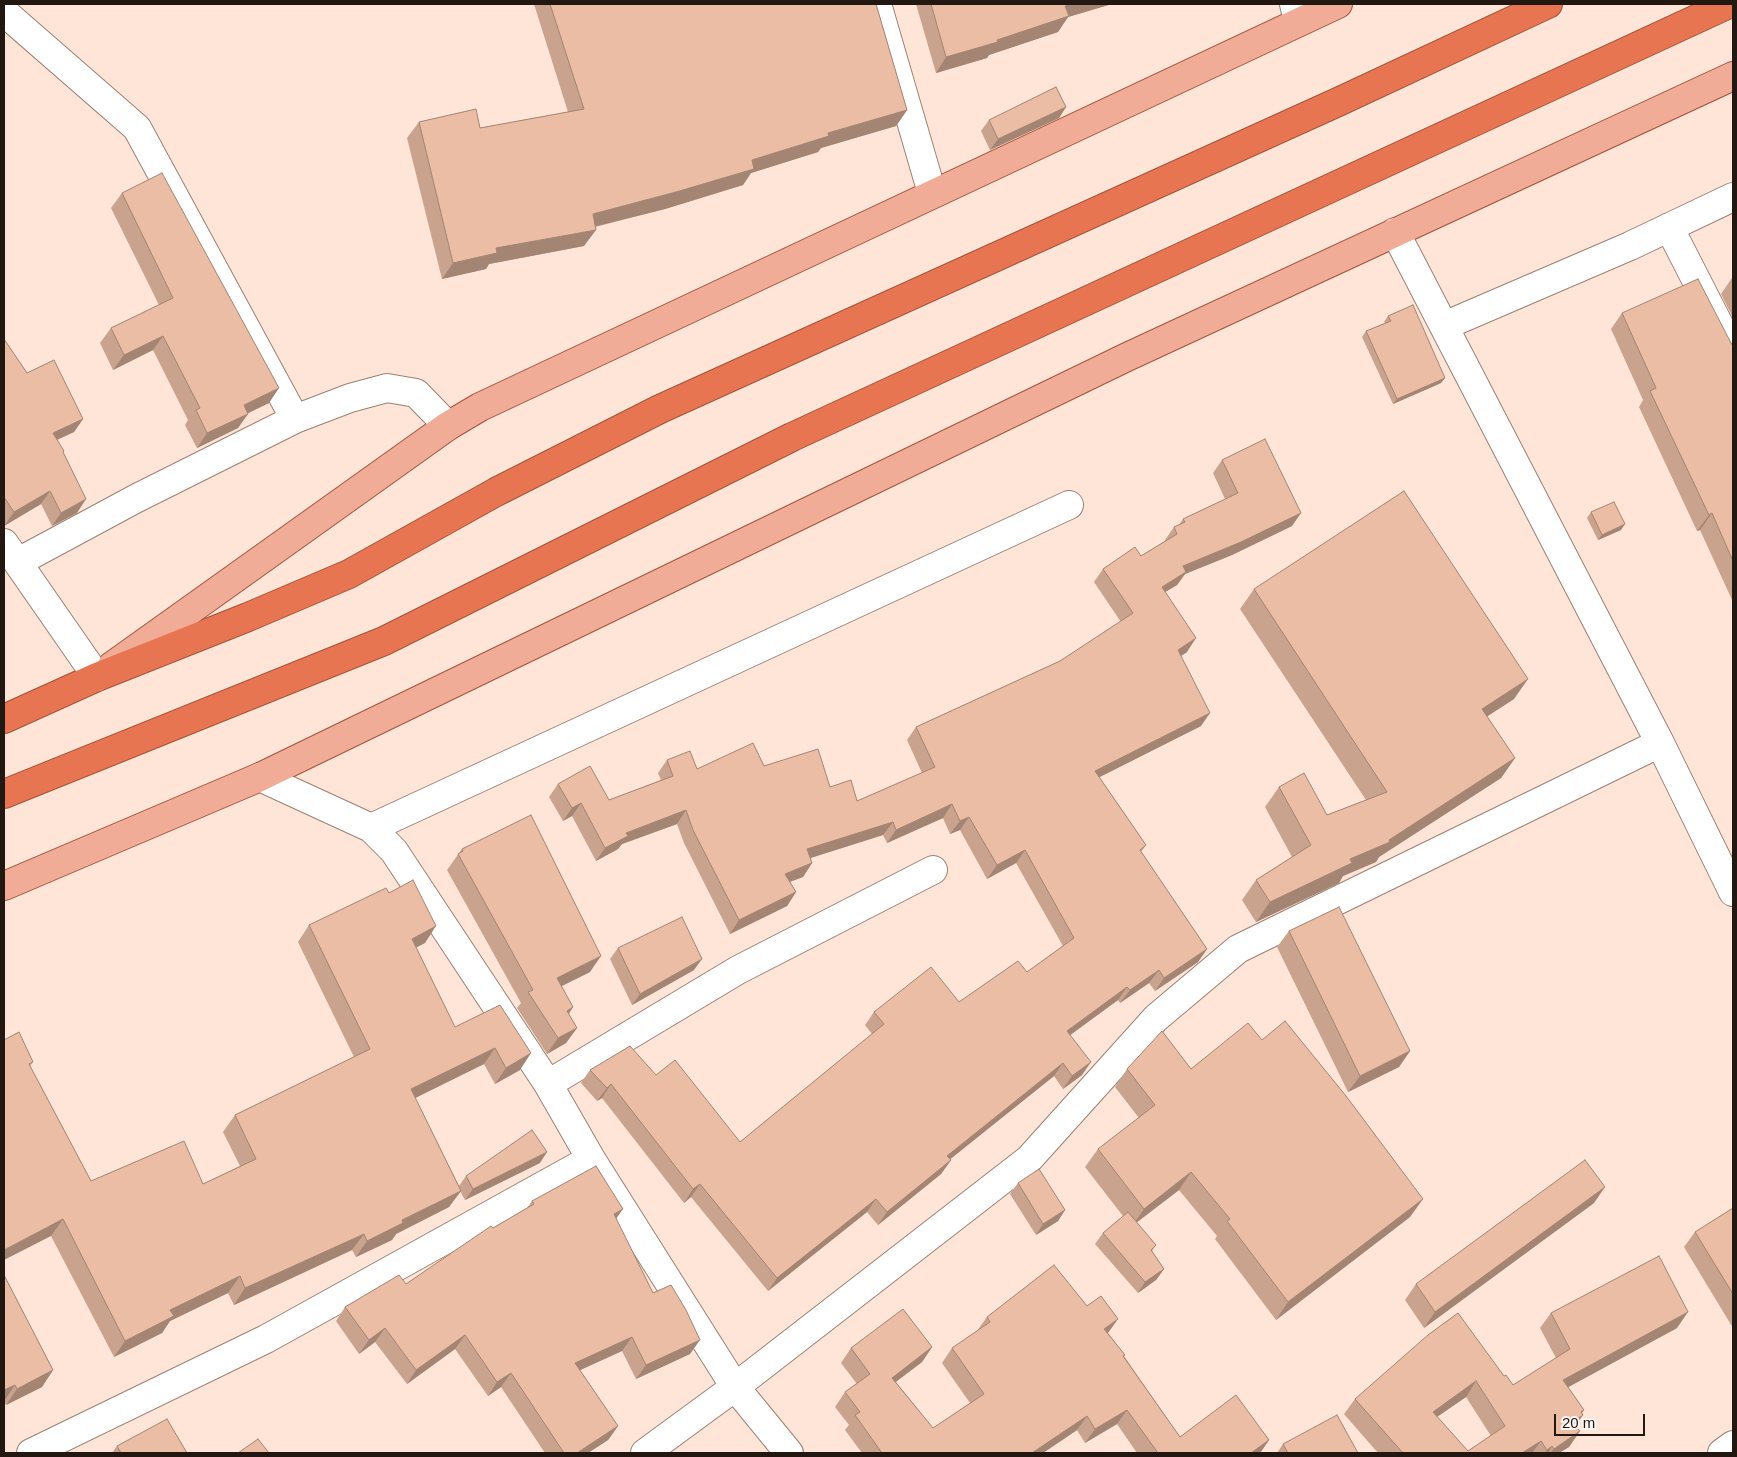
<!DOCTYPE html>
<html>
<head>
<meta charset="utf-8">
<style>
	body { margin:0 }
	#map { position:relative; width:1737px; height:1457px; overflow:hidden; background:#fee5d8; font-family:Helvetica,sans-serif }
	canvas { display:block }
	.frame { position:absolute; inset:0; border:5px solid #221711; pointer-events:none }
	.scale { position:absolute; left:1554px; top:1414px; width:91px; height:22px; box-sizing:border-box; border:2px solid #221711; border-top:0; padding-left:6px; font-size:15px; line-height:18px; white-space:nowrap; color:#221711; -webkit-text-stroke:4px #fdf6f3; paint-order:stroke }
</style>
</head>
<body>
<div id="map">
<canvas width="1737" height="1457"></canvas>
<div class="frame"></div>
<div class="scale">20 m</div>
</div>
<script>
const ctx = document.querySelector('canvas').getContext('2d');
ctx.lineJoin = 'round';
const shape = rows => new Path2D(rows.map(r => 'M' + r).join(''));
function trace(path, color, width, dash) { ctx.strokeStyle = color; ctx.lineWidth = width; ctx.lineCap = dash ? 'butt' : 'round'; ctx.setLineDash(dash || []); ctx.stroke(path); }
function fill(path, color) { ctx.fillStyle = color; ctx.fill(path, 'evenodd'); }
const minor = shape([
	[877,4,932,193],
	[1294,4,1298,22],
	[4,12,137,128,295,419],
	[1669,227,1733,352],
	[1395,232,1660,743,1733,892],
	[1444,326,1630,246,1733,197],
	[4,543,97,677],
	[18,562,137,498,295,419,350,398,387,388,416,393,448,426],
	[260,777,371,828,394,851,548,1084,591,1159,735,1387,789,1453],
	[371,828,1069,505],
	[548,1084,738,970,933,870],
	[31,1453,266,1339,591,1159],
	[645,1453,735,1387,1029,1159,1156,1018,1238,949,1660,743],
	[1722,1453,1733,1445]
]);
const major = shape([
	[112,666,448,426,480,407,1338,4],
	[4,886,260,777,1127,357,1733,76]
]);
const highway = shape([
	[4,719,97,677,248,617,349,574,496,492,660,409,1338,102,1548,4],
	[4,794,384,641,792,437,1729,4]
]);
const wall = shape([
	[534,4,876,4,907,110,896,126,821,148,818,152,751,173,743,185,665,209,595,227,584,246,489,264,486,269,442,279,407,138,419,122,480,128,568,112],
	[916,4,1112,4,1068,17,1058,32,989,55,987,58,936,73],
	[1066,107,1059,118,990,150,981,131,989,120],
	[122,193,269,403,248,413,238,428,197,448,185,425,188,420,153,350,113,370,100,343,111,328,159,305,111,208],
	[1732,278,1733,278,1733,318,1721,294],
	[1622,313,1731,343,1733,346,1733,602,1700,530,1697,531,1639,407,1643,400,1611,329],
	[1388,316,1445,378,1441,383,1393,404,1362,337,1366,331,1385,323,1384,322],
	[4,339,27,373,83,419,74,432,57,440,63,453,77,513,52,526,41,504,4,526],
	[1222,460,1292,526,1232,555,1185,574,1177,585,1165,592,1187,652,1181,656,1201,726,1099,777,1146,845,1141,852,1207,949,1198,962,1155,991,1149,983,1120,1003,1118,1000,1070,1035,1082,1075,1063,1089,1054,1076,950,1159,951,1160,941,1174,878,1225,867,1212,768,1291,691,1197,684,1203,602,1098,597,1101,581,1083,590,1070,656,1075,740,1142,872,1034,865,1025,874,1012,959,1002,1027,972,1063,946,1016,863,987,879,960,830,950,834,943,818,887,843,883,835,810,858,812,863,803,877,790,882,796,892,787,906,730,934,684,843,677,824,622,844,618,849,596,861,572,816,563,821,549,797,558,784,609,800,661,780,658,773,667,760,697,769,764,766,830,787,857,801,922,773,907,740,916,727,1060,661,1121,622,1094,582,1103,569,1141,556,1165,541,1165,540,1174,527,1179,525,1183,519,1225,499,1213,473],
	[1591,512,1621,530,1598,540,1587,518],
	[1254,589,1514,699,1487,716,1515,758,1501,778,1379,857,1376,862,1343,876,1339,883,1256,922,1242,900,1256,880,1292,857,1265,807,1279,787,1327,815,1366,800,1240,609],
	[462,849,590,972,561,986,573,1007,569,1014,577,1028,566,1043,547,1054,517,1008,521,1003,447,870],
	[389,893,425,943,416,947,455,1027,500,1005,520,1070,495,1084,484,1064,415,1098,459,1186,466,1176,540,1163,465,1200,460,1191,449,1207,396,1234,392,1240,356,1257,352,1250,234,1305,228,1293,170,1321,162,1333,114,1357,51,1236,4,1040,33,1062,30,1066,91,1181,203,1184,240,1166,223,1132,235,1115,354,1057,298,942,309,925],
	[1289,931,1410,1051,1399,1067,1348,1092,1277,947],
	[618,948,694,970,632,1005,610,959],
	[1127,1069,1191,1069,1410,1217,1276,1320,1215,1239,1217,1236,1179,1190,1136,1223,1156,1245,1152,1251,1164,1269,1156,1280,1138,1293,1095,1244,1103,1233,1123,1216,1085,1167,1098,1149,1139,1118,1115,1087],
	[1018,1183,1065,1210,1058,1221,1036,1235,1010,1194],
	[532,1201,616,1219,653,1293,690,1354,636,1379,622,1351,580,1370,618,1426,608,1440,588,1453,545,1453,501,1387,488,1396,455,1349,407,1384,375,1342,359,1354,336,1321,345,1307,406,1284,493,1228,527,1208],
	[1594,1203,1424,1328,1405,1300,1416,1284],
	[1733,1208,1733,1328,1684,1247,1695,1232],
	[4,1275,53,1370,42,1387,6,1405,4,1402],
	[1551,1313,1677,1328,1568,1387,1584,1410,1582,1413,1583,1415,1575,1426,1580,1431,1569,1447,1559,1453,1378,1453,1344,1414,1355,1399,1504,1376,1513,1385,1556,1358,1540,1328],
	[1466,1397,1491,1436,1468,1451,1437,1417],
	[987,1317,1108,1333,1125,1355,1124,1356,1180,1437,1269,1440,1260,1453,1137,1453,1117,1424,1085,1443,1077,1430,1043,1453,862,1453,845,1430,849,1425,835,1407,845,1392,857,1384,841,1363,851,1348,932,1347,922,1362,896,1382,933,1428,970,1403,942,1363,952,1348,977,1331],
	[1283,1444,1358,1453,1277,1453],
	[117,1446,187,1453,112,1453]
]);
const shadedWall = shape([
	[1072,4,1112,4,1068,17,1058,32,989,55,987,58,936,73,946,57,997,40,1065,6],
	[1066,107,1059,118,990,150,998,139],
	[907,110,896,126,821,148,818,152,751,173,743,185,665,209,581,230,593,214,828,133],
	[596,230,584,246,489,264,486,269,442,279,453,263,496,248],
	[163,336,153,350,113,370,124,355],
	[1445,378,1441,383,1393,404,1397,399],
	[279,388,269,403,234,420,244,405],
	[248,414,238,428,197,448,207,433],
	[83,419,74,432,43,446,53,433],
	[50,491,41,504,4,526,14,512],
	[86,499,77,513,52,526,61,513],
	[1301,513,1292,526,1232,555,1185,574,1177,585,1152,600,1162,587,1183,566],
	[1712,513,1700,530,1697,531,1709,515],
	[1625,524,1621,530,1598,540,1602,535],
	[1196,638,1187,652,1169,664,1178,650],
	[1528,679,1514,699,1468,729,1482,709],
	[1210,713,1201,726,1086,784,1095,771],
	[1515,758,1501,778,1379,857,1376,862,1343,876,1339,883,1256,922,1270,902,1350,859,1389,840],
	[581,803,572,816,563,821,572,808],
	[952,804,943,818,887,843,896,830],
	[686,810,677,824,622,844,618,849,596,861,605,848,626,833],
	[969,817,960,830,950,834,960,821],
	[893,822,883,835,798,862,807,849],
	[1025,850,1016,863,987,879,997,865],
	[812,863,803,877,775,887,785,874],
	[796,892,787,906,730,934,739,920],
	[436,926,425,943,400,956,412,939],
	[1207,949,1198,962,1155,991,1164,978],
	[601,956,590,972,546,994,557,978],
	[702,959,694,970,632,1005,640,994],
	[1159,970,1149,983,1120,1003,1130,990],
	[1127,987,1118,1000,1058,1044,1067,1031],
	[573,1007,562,1023,567,1011],
	[577,1028,566,1043,547,1054,558,1038],
	[495,1048,484,1064,399,1106,411,1089],
	[1410,1051,1399,1067,1348,1092,1360,1076],
	[531,1053,520,1070,495,1084,506,1068],
	[1091,1062,1082,1075,1063,1089,1072,1076],
	[1063,1063,1054,1076,938,1169,947,1156],
	[611,1084,602,1098,597,1101,607,1088],
	[547,1152,540,1163,465,1200,473,1189],
	[951,1160,941,1174,878,1225,887,1212],
	[1191,1172,1179,1190,1132,1226,1144,1209],
	[700,1184,691,1197,684,1203,693,1189],
	[1605,1187,1594,1203,1424,1328,1435,1312],
	[461,1191,449,1207,396,1234,392,1240,356,1257,367,1241,402,1220],
	[876,1199,867,1212,768,1291,777,1278],
	[1423,1199,1410,1217,1276,1320,1288,1302],
	[623,1209,613,1223,614,1214],
	[1065,1210,1058,1221,1036,1235,1043,1224],
	[63,1219,51,1236,4,1260,4,1250],
	[364,1234,352,1250,234,1305,245,1288],
	[1164,1269,1156,1280,1138,1293,1145,1282],
	[240,1276,228,1293,170,1321,162,1333,114,1357,125,1341,170,1310],
	[1688,1312,1677,1328,1552,1396,1563,1380],
	[1118,1319,1108,1333,1094,1344,1104,1329],
	[385,1328,375,1342,359,1354,369,1340],
	[465,1335,455,1349,407,1384,416,1370],
	[632,1337,622,1351,565,1377,575,1363],
	[700,1340,690,1354,636,1379,646,1365],
	[932,1347,922,1362,882,1392,892,1378],
	[53,1370,42,1387,6,1405,17,1389],
	[511,1373,501,1387,488,1396,497,1382],
	[1476,1381,1466,1397,1422,1427,1433,1412],
	[15,1385,4,1401,4,1390],
	[1127,1410,1117,1424,1085,1443,1095,1429],
	[1584,1410,1577,1419,1583,1415,1572,1430,1571,1423,1581,1412],
	[1087,1416,1077,1430,1043,1453,1032,1453],
	[618,1426,608,1440,588,1453,577,1453],
	[1580,1431,1569,1447,1559,1453,1550,1453,1554,1449],
	[1269,1440,1260,1453,1251,1453],
	[1541,1441,1532,1453,1522,1453],
	[1552,1446,1548,1453,1545,1453,1547,1450]
]);
const building = shape([
	[550,4,876,4,907,110,828,133,829,136,752,160,754,169,676,192,593,214,596,230,496,248,497,253,453,263,419,122,476,109,480,128,584,109,550,4],
	[931,4,1072,4,1065,6,1069,16,997,40,998,42,946,57,931,4],
	[1056,87,1066,107,998,139,989,120,1056,87],
	[162,173,279,388,244,405,248,414,207,433,196,410,200,408,163,336,124,355,111,328,173,298,122,193,162,173],
	[1698,279,1731,343,1733,346,1733,561,1712,513,1709,515,1650,391,1656,388,1622,313,1698,279],
	[1413,305,1445,378,1397,399,1366,331,1391,321,1388,316,1413,305],
	[4,339,27,373,54,360,83,419,53,433,64,451,63,452,86,499,61,513,50,491,14,512,4,497,4,339],
	[1265,439,1301,513,1241,542,1183,566,1186,572,1162,587,1196,638,1178,650,1210,713,1095,771,1146,845,1140,850,1207,949,1164,978,1159,970,1130,990,1127,987,1067,1031,1091,1062,1072,1076,1063,1063,947,1156,951,1160,887,1212,876,1199,777,1278,700,1184,693,1189,611,1084,607,1088,590,1070,630,1046,656,1075,675,1060,740,1142,884,1024,874,1012,931,967,959,1002,1018,961,1027,972,1074,938,1025,850,997,865,969,817,960,821,952,804,896,830,893,822,807,849,812,863,785,874,796,892,739,920,693,830,686,810,626,833,628,836,605,848,581,803,572,808,558,784,590,766,609,800,673,776,667,760,690,751,697,769,753,743,764,766,818,749,830,787,851,780,857,801,935,767,916,727,1060,661,1133,613,1103,569,1135,547,1141,556,1177,534,1174,527,1185,522,1183,519,1238,493,1222,460,1265,439],
	[1404,491,1528,679,1482,709,1515,758,1389,840,1390,842,1350,859,1352,863,1270,902,1256,880,1311,845,1279,787,1304,773,1327,815,1387,792,1254,589,1404,491],
	[1614,502,1625,524,1602,535,1591,512,1614,502],
	[531,815,601,956,557,978,573,1007,567,1011,577,1028,558,1038,528,992,533,990,458,854,463,851,462,849,531,815],
	[413,880,436,926,412,939,455,1027,500,1005,531,1053,506,1068,495,1048,411,1089,461,1191,402,1220,403,1223,367,1241,364,1234,245,1288,240,1276,170,1310,174,1316,125,1341,63,1219,4,1250,4,1040,19,1032,33,1062,29,1064,91,1181,184,1141,203,1184,256,1159,235,1115,370,1049,309,925,386,888,389,893,413,880],
	[1339,907,1410,1051,1360,1076,1289,931,1339,907],
	[682,917,702,959,640,994,618,948,682,917],
	[1285,1021,1346,1096,1423,1199,1288,1302,1227,1221,1230,1219,1191,1172,1144,1209,1098,1149,1155,1105,1127,1069,1162,1031,1191,1069,1248,1023,1262,1040,1285,1021],
	[532,1130,547,1152,473,1189,466,1176,532,1130],
	[1585,1160,1605,1187,1435,1312,1416,1284,1585,1160],
	[596,1166,623,1209,614,1214,653,1293,671,1285,686,1310,700,1340,646,1365,632,1337,575,1363,618,1426,577,1453,564,1453,511,1373,497,1382,465,1335,416,1370,385,1328,369,1340,345,1307,399,1275,406,1284,491,1226,493,1228,534,1204,532,1201,596,1166],
	[1039,1169,1065,1210,1043,1224,1018,1183,1039,1169],
	[1733,1208,1733,1294,1695,1232,1733,1208],
	[1128,1212,1156,1245,1151,1250,1164,1269,1145,1282,1103,1233,1128,1212],
	[1659,1256,1688,1312,1563,1380,1584,1410,1581,1412,1583,1415,1571,1423,1580,1431,1554,1449,1552,1446,1547,1450,1541,1441,1522,1453,1403,1453,1355,1399,1428,1335,1458,1313,1504,1376,1506,1375,1513,1385,1570,1349,1551,1313,1659,1256],
	[1476,1381,1505,1426,1468,1451,1433,1412,1476,1381],
	[1054,1265,1087,1306,1101,1296,1118,1319,1104,1329,1125,1355,1123,1356,1180,1437,1236,1395,1269,1440,1251,1453,1158,1453,1127,1410,1095,1429,1087,1416,1032,1453,882,1453,855,1415,860,1412,845,1392,870,1374,851,1348,903,1309,932,1347,892,1378,933,1428,984,1394,952,1348,990,1322,987,1317,1054,1265],
	[4,1275,53,1370,17,1389,15,1385,4,1390,4,1275],
	[1337,1415,1358,1453,1288,1453,1283,1444,1337,1415],
	[167,1419,187,1453,121,1453,117,1446,167,1419],
	[258,1439,269,1453,238,1453,258,1439]
]);
trace(minor, '#9d8172', 30);
trace(major, '#a3543b', 30);
trace(highway, '#a3543b', 30);
trace(minor, '#fff', 28);
trace(major, '#f1ac97', 28);
trace(highway, '#e87552', 28);
fill(wall, '#c9a38d');
fill(shadedWall, '#a48473');
fill(building, '#eabda4');
trace(building, '#a48473', 1);
</script>
</body>
</html>
